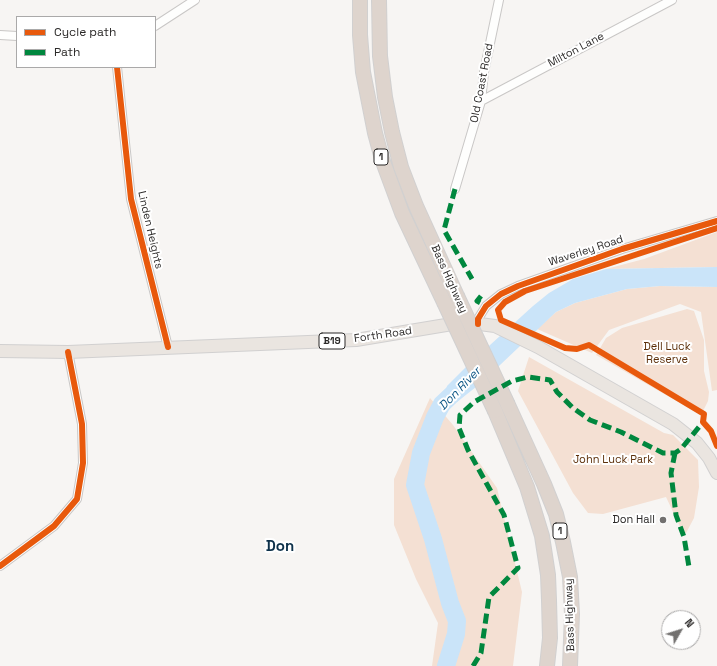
<!DOCTYPE html>
<html>
<head>
<meta charset="utf-8">
<style>
	body { margin:0 }
	#map { position:relative; width:717px; height:666px; overflow:hidden; background:#f7f5f3; font-family:"Space Grotesk",sans-serif }
	canvas { display:block }
	.legend { position:absolute; left:16px; top:16px; width:140px; height:52px; box-sizing:border-box; background:#fff; border:1px solid #aaa9a9; margin:0; padding:5px 7px; list-style:none; font-size:12px; color:#2b2928 }
	.legend li { display:flex; align-items:center; gap:8px; height:20px }
	.legend b { width:20px; border:1px solid #aaa9a9 }
	.north { position:absolute; left:661px; top:610px; width:40px; height:40px; box-sizing:border-box; background:#fff; border:1px solid #aaa9a9; border-radius:50%; rotate:51deg; font-size:11px; font-weight:700; line-height:16px; text-align:center; color:#2b2928 }
	.north::after { content:''; display:block; margin:auto; width:14px; height:18px; background:#72706f; clip-path:polygon(50% 0,100% 100%,50% 72%,0 100%) }
</style>
</head>
<body>
<div id="map">
<canvas width="717" height="666"></canvas>
<ul class="legend">
<li><b style="height:5px;background:#e8590c"></b>Cycle path</li>
<li><b style="height:5px;background:#00873e"></b>Path</li>
</ul>
<div class="north">N</div>
</div>
<script>
const ctx = document.querySelector('canvas').getContext('2d');
ctx.lineJoin = 'round';
function fill(path, color) { ctx.fillStyle = color; ctx.fill(path, 'evenodd'); }
const shape = rows => new Path2D(rows.map(r => 'M' + r).join(''));
function trace(path, color, width, dash) { ctx.strokeStyle = color; ctx.lineWidth = width; ctx.lineCap = dash ? 'butt' : 'round'; ctx.setLineDash(dash || []); ctx.stroke(path); }
function drawText(font, color, halo, rows, align = 'center') {
  ctx.font = font + ' "Space Grotesk",sans-serif'; ctx.lineWidth = 4; ctx.setLineDash([]); ctx.textBaseline = 'middle'; ctx.strokeStyle = halo; ctx.fillStyle = color; for (const [text, x, y, turn = 0] of rows) {
    ctx.save(); ctx.translate(x, y); ctx.rotate((+turn || 0) * Math.PI / 180); ctx.textAlign = isNaN(turn) ? turn : align; if (halo) ctx.strokeText(text, 0, 0); ctx.fillText(text, 0, 0); ctx.restore();
  }
}
const green = shape([
	[717,232,717,267,606,269,644,259],
	[660,286,717,287,717,390,712,391,701,312,680,304,609,330,592,353,537,329,556,312,575,303,627,289],
	[687,309,694,311,704,340,704,371,709,392,708,401,701,415,596,355,606,338,622,328],
	[529,357,664,433,673,435,698,460,699,487,694,518,686,533,683,533,666,497,603,514,588,513,573,493,518,391],
	[430,398,453,425,497,488,522,592,513,666,432,666,438,623,416,579,394,525,394,479]
]);
const water = shape([
	[717,267,717,287,660,286,627,289,575,303,556,312,481,383,457,402,443,404,447,386,468,365,533,306,549,293,573,279,606,269]
]);
const river = shape([
	[446,666,456,634,457,621,450,603,433,539,415,485,421,453,435,417,442,404,459,388]
]);
const minor = shape([
	[155,26,195,0],
	[0,35,17,36],
	[117,67,131,199,168,347],
	[481,101,672,0],
	[455,189,481,101,484,72,499,0],
	[478,324,478,319,486,306,501,294,518,286,622,249,717,221],
	[0,566,54,526,77,499,83,463,82,424,68,352]
]);
const primary = shape([
	[0,351,68,352,356,340,464,322,495,326,538,347,673,424,697,443,709,458,717,473]
]);
const motorway = shape([
	[360,0,360,35,363,72,375,133,382,159,402,213,444,302],
	[379,0,380,56,385,97,392,132,401,167,416,206,457,296],
	[508,405,544,484,556,514,563,542,570,577,572,614,570,666],
	[495,411,527,487,542,536,548,575,549,600,550,638,547,666]
]);
const motorwayBridge = shape([
	[457,296,508,405],
	[444,302,495,411]
]);
const quiet = shape([
	[455,189,444,230,472,279],
	[481,296,477,301,488,307],
	[675,453,671,473,676,515,684,537,689,567],
	[473,666,481,653,489,597,518,568,504,515,468,450,459,428,460,415,474,402,512,381,528,377,550,380,557,392,573,408,590,420,621,432,663,453,675,453,681,449,703,422]
]);
const cycleway = shape([
	[117,67,131,199,168,347],
	[717,228,525,291,505,302,498,310,501,320,565,348,577,349,589,345,704,414,703,422,711,431,717,446],
	[478,324,478,319,486,306,501,294,518,286,622,249,717,221],
	[0,566,54,526,77,499,83,463,82,424,68,352]
]);
const markers = [
	[663,520,4,"#72706f"]
];
const shields = [
	[381,157,14],
	[332,341,26],
	[560,531,14]
];
const shieldNames = [
	["1",381,157],
	["B19",332,341],
	["1",560,531]
];
const streetNames = [
	["Milton Lane",576,50,-28],
	["Old Coast Road",482,83,-79],
	["Linden Heights",150,230,77],
	["Waverley Road",586,251,-18],
	["Bass Highway",449,279,66],
	["Forth Road",383,335,-8],
	["Bass Highway",570,615,-92]
];
const parkNames = [
	["Dell Luck",667,347],
	["Reserve",667,360],
	["John Luck Park",613,460]
];
const poiNames = [
	["Don Hall",655,520]
];
const waterNames = [
	["Don River",460,389,-46]
];
const districtNames = [
	["Don",280,547]
];
fill(green, '#f4e0d3');
fill(water, '#cae4f9');
trace(river, '#cae4f9', 18);
trace(minor, '#c9c7c6', 10);
trace(primary, '#d1d0d0', 14);
trace(motorway, '#d1d0d0', 16);
trace(minor, '#fefefd', 8);
trace(primary, '#eae5e0', 12);
trace(motorway, '#ded4cd', 14);
trace(motorwayBridge, '#d1d0d0', 16, []);
trace(motorwayBridge, '#ded4cd', 14);
trace(quiet, '#00873e', 5, [10, 5]);
trace(cycleway, '#e8590c', 6);
for (const [x, y, r, color] of markers) { const dot = new Path2D(); dot.arc(x, y, r, 0, 2 * Math.PI); ctx.fillStyle = color; ctx.fill(dot); trace(dot, '#fff', 1.5); }
for (const [x, y, w] of shields) { const box = new Path2D(); box.roundRect(x - w / 2, y - 8, w, 16, 3); ctx.fillStyle = '#fff'; ctx.fill(box); trace(box, '#2b2928', 1); }
drawText('bold 10px', '#2b2928', null, shieldNames);
drawText('11px', '#2b2928', '#fff', streetNames);
drawText('11px', '#5c2f09', '#fff', parkNames);
drawText('11px', '#2b2928', '#fff', poiNames, 'right');
drawText('italic 12px', '#0e5786', '#fff', waterNames);
drawText('bold 15px', '#0e314a', '#fff', districtNames);
</script>
</body>
</html>
